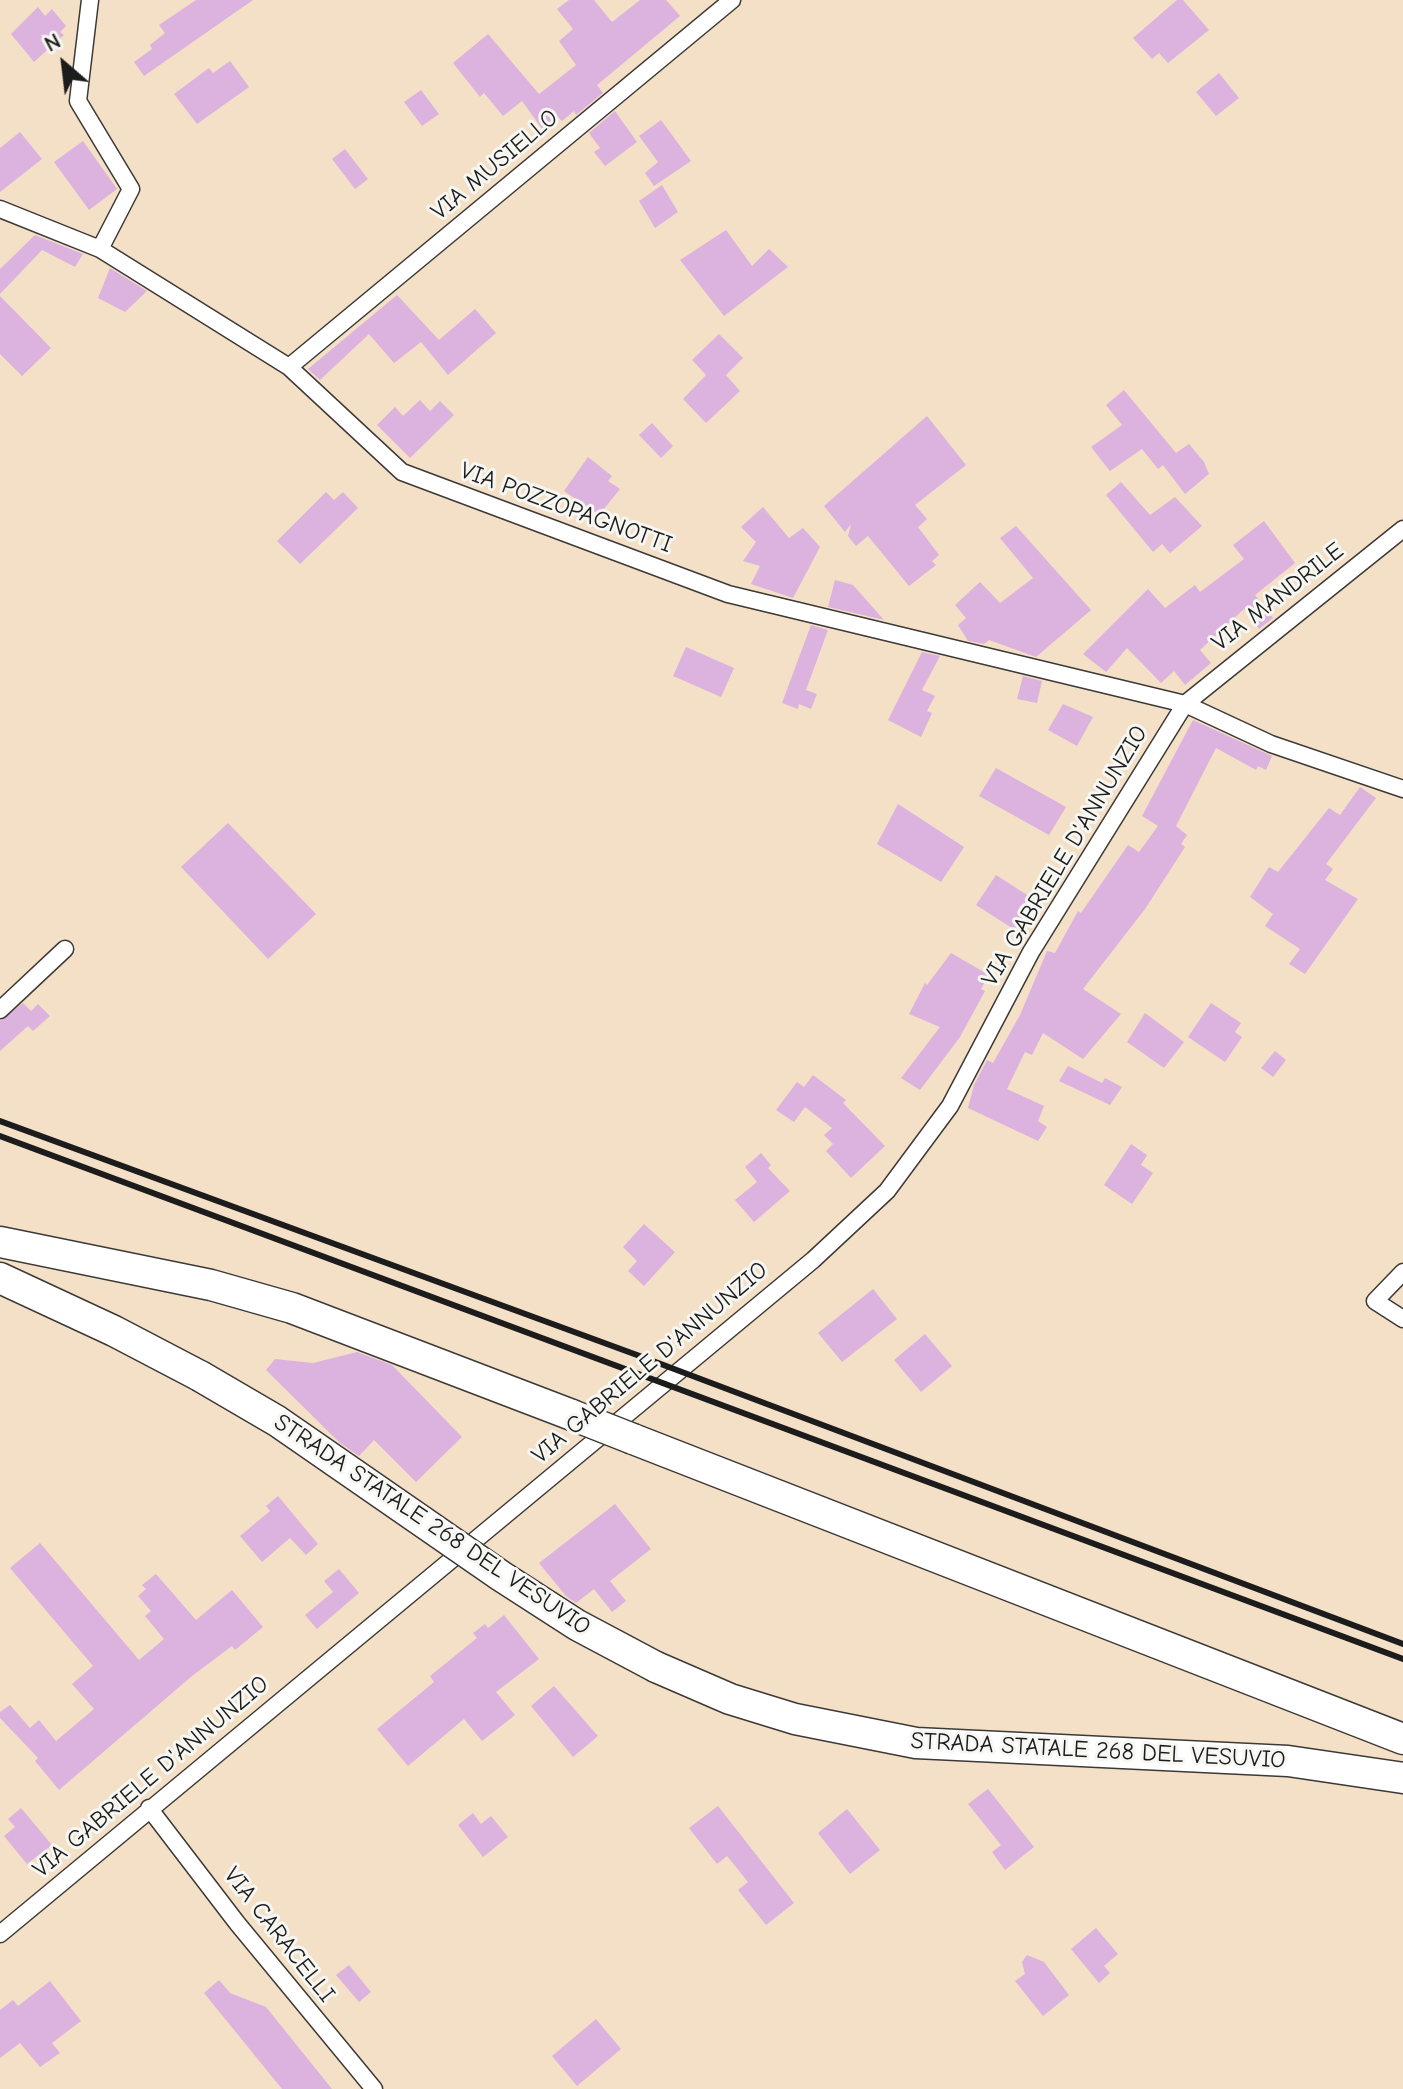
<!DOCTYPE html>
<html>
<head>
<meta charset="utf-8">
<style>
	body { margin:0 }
	#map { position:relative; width:1403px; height:2089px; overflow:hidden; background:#f4e0c6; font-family:"Comic Neue",sans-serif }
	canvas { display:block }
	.north { position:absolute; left:24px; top:24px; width:80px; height:80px; -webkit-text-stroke:6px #f6f6f2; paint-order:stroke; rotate:332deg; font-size:22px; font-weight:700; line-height:32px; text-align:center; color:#1c1c1c }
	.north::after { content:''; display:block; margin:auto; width:28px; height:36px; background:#1c1c1c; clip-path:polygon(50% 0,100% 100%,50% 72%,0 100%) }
</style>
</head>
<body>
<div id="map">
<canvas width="1403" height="2089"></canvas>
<div class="north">N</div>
</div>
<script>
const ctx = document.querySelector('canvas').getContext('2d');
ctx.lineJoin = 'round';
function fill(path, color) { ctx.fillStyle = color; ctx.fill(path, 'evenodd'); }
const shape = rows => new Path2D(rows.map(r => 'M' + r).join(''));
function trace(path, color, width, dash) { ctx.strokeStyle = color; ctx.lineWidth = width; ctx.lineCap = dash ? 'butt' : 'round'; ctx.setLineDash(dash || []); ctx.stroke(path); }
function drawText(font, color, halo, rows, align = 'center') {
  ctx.font = font + ' "Comic Neue",sans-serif'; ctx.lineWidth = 6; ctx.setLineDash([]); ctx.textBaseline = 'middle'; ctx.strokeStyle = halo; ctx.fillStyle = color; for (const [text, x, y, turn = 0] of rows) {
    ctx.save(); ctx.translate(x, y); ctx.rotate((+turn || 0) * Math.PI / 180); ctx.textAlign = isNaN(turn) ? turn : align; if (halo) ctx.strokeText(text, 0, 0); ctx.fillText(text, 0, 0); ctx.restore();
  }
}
const building = shape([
	[196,0,253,0,144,76,134,62,152,49,150,45,165,33,159,25],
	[569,0,594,0,612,22,640,0,666,0,680,16,597,85,603,93,576,115,574,111,562,121,558,117,543,130,522,101,503,116,484,93,480,97,453,63,488,34,539,94,576,65,559,41,573,29,557,9],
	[1177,0,1183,0,1209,30,1168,63,1159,53,1152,59,1133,38],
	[38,7,45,16,52,9,66,26,60,32,64,35,34,62,11,34],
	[230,61,249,87,197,124,174,94,209,68,213,73],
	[1219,73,1239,98,1216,116,1196,92],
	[421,90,439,114,422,126,404,102],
	[615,111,637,142,605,166,594,152,600,148,589,133],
	[661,120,691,161,654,186,645,173,658,162,639,136],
	[20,132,42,159,0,192,0,148],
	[83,141,117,189,89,210,54,162],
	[345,149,368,179,355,189,332,159],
	[662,185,678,212,655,228,639,201],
	[726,230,752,266,769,249,788,267,724,316,680,260],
	[35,235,83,254,75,267,42,250,0,294,0,269],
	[110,268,147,291,125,312,98,298],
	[397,295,439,340,475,309,496,333,448,375,421,342,394,363,369,334,320,380,308,369],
	[0,296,51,348,22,376,0,354],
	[719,334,743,358,726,375,740,391,706,423,683,399,706,375,692,360],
	[1124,390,1176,453,1189,444,1204,462,1209,474,1185,494,1163,465,1158,469,1142,449,1110,471,1091,447,1122,425,1106,405],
	[420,400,430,411,440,401,454,415,410,458,377,425,395,407,403,416],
	[927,416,966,465,915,505,927,519,918,527,939,555,932,561,936,565,909,586,868,536,856,546,848,536,851,524,845,532,824,506],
	[652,423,673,446,661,458,639,435],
	[588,457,612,476,608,481,620,489,599,515,564,491],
	[1121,482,1150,515,1175,497,1202,526,1170,553,1162,544,1153,552,1106,495],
	[326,492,334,500,343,492,358,508,300,564,277,541],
	[763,507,789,538,803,528,820,547,793,598,751,584,760,566,743,561,756,542,741,527],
	[1264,521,1295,563,1255,595,1273,618,1259,629,1244,609,1200,650,1211,663,1185,685,1174,671,1161,683,1127,648,1106,672,1083,654,1148,589,1165,608,1195,585,1200,592,1244,559,1233,545],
	[1016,526,1091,610,1036,657,989,640,984,644,968,641,958,625,966,618,955,605,980,582,1000,603,1033,578,1000,538],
	[835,580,853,585,884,620,828,607],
	[811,625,828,630,806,690,817,694,811,709,799,704,798,709,782,703],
	[686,647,734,668,721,697,673,676],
	[922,652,940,656,922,690,935,696,927,711,932,713,921,737,888,720],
	[1023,676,1042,681,1037,703,1017,699],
	[1063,704,1093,717,1077,746,1048,730],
	[1193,720,1272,756,1266,770,1258,766,1256,770,1216,748,1176,826,1187,835,1181,844,1185,847,1145,909,1083,989,1121,1014,1083,1059,1043,1033,1032,1055,1025,1052,1007,1089,1044,1106,1038,1121,1047,1127,1038,1141,968,1108,974,1085,987,1060,993,1063,1020,1015,1047,951,1055,953,1078,911,1081,913,1128,845,1139,852,1158,826,1142,816],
	[996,768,1066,807,1049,835,979,796],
	[1360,787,1376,798,1326,864,1333,869,1325,880,1358,899,1305,974,1289,964,1300,949,1265,926,1273,914,1250,897,1269,867,1278,872,1329,808,1340,815],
	[898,804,964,847,941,882,877,844],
	[228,823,316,914,268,959,181,867],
	[996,875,1035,900,1015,930,976,905],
	[951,953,989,975,981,989,985,991,960,1037,920,1090,901,1078,940,1027,909,1014,925,983,927,985],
	[23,1003,31,1011,38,1004,50,1016,33,1031,28,1026,0,1051,0,1021],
	[1211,1003,1241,1023,1235,1032,1242,1037,1225,1062,1188,1037],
	[1145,1013,1184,1042,1164,1068,1127,1042],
	[1275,1051,1286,1060,1273,1077,1261,1068],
	[1068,1066,1102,1083,1105,1078,1122,1087,1110,1105,1059,1081],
	[813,1075,846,1100,843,1103,885,1146,851,1178,826,1151,833,1144,824,1135,832,1128,805,1107,794,1122,776,1110,797,1082,804,1087],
	[1131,1144,1147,1155,1141,1165,1153,1173,1132,1204,1104,1185],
	[761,1153,771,1165,768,1168,790,1191,754,1222,735,1200,757,1182,745,1167],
	[644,1224,675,1252,644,1286,628,1271,637,1261,623,1247],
	[873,1289,897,1319,842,1362,818,1333],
	[925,1334,952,1366,921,1392,894,1360],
	[357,1352,392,1365,462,1437,416,1482,374,1440,359,1456,340,1443,266,1370,275,1359,313,1363],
	[278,1496,318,1544,306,1555,290,1538,262,1562,240,1536,270,1511,266,1506],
	[615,1504,651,1549,610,1581,626,1601,612,1612,594,1589,576,1603,566,1596,539,1563],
	[40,1543,139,1660,164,1639,145,1616,151,1611,138,1596,146,1589,142,1585,156,1574,196,1620,232,1590,263,1627,235,1650,232,1646,192,1676,59,1790,35,1761,38,1758,0,1718,0,1712,10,1705,30,1728,39,1720,56,1741,94,1709,72,1684,93,1666,10,1568],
	[339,1569,359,1593,317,1629,305,1615,333,1592,324,1581],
	[504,1615,539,1659,496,1692,515,1715,482,1741,464,1719,408,1766,377,1729,434,1682,430,1676,477,1638,473,1633,485,1624,488,1628],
	[554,1686,598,1736,573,1757,531,1706],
	[988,1789,1034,1847,1005,1870,992,1852,1001,1845,968,1804],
	[718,1806,794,1903,766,1925,738,1890,748,1882,727,1856,717,1864,689,1828],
	[21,1808,52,1845,27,1864,4,1836,15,1827,8,1819],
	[847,1809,880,1850,850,1874,818,1833],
	[473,1813,481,1824,491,1816,508,1837,483,1857,458,1825],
	[1096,1928,1118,1954,1104,1966,1110,1973,1099,1983,1071,1949],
	[1027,1955,1044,1962,1069,1995,1043,2016,1015,1981,1025,1974,1022,1962],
	[349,1965,371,1992,359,2002,336,1975],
	[219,1980,230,1993,266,2007,332,2089,282,2089,204,1993],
	[50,1981,81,2021,52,2043,60,2053,40,2067,20,2043,0,2058,0,2010,13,2000,18,2006],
	[596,2019,621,2049,577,2086,552,2056]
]);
const street = shape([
	[90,0,78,101,131,189,100,249],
	[0,209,100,249,289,367,402,472,728,594,1185,704,1271,744,1403,789],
	[289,367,732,0],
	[0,1010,65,949],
	[1403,1272,1375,1301,1403,1319],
	[149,1808,237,1923,374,2089],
	[0,1934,813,1260,887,1191,950,1106,1031,952,1185,704,1403,529]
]);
const highway = shape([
	[0,1242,211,1285,292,1308,572,1415],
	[0,1278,114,1331,200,1376],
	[633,1439,1403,1739],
	[656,1667,730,1699,795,1719,916,1743,1288,1761,1403,1778]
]);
const rail = shape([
	[0,1121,637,1355,1403,1644],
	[0,1136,1403,1659]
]);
const highwayBridge = shape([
	[200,1376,277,1421,501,1576,577,1625,656,1667],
	[572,1415,633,1439]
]);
const streetNames = [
	["VIA MUSIELLO",495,165,-40],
	["VIA POZZOPAGNOTTI",566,508,20],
	["VIA MANDRILE",1278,597,-38],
	["VIA GABRIELE D'ANNUNZIO",1065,856,-59],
	["VIA GABRIELE D'ANNUNZIO",650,1363,-40],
	["STRADA STATALE 268 DEL VESUVIO",432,1525,34],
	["STRADA STATALE 268 DEL VESUVIO",1098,1751,3],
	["VIA GABRIELE D'ANNUNZIO",151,1777,-40],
	["VIA CARACELLI",279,1935,52]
];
fill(building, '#dcb2df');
trace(street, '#3c3936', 19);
trace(highway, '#3c3936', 33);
trace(street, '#fff', 16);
trace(highway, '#fff', 30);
trace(rail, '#1c1c1c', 6);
trace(highwayBridge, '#3c3936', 33, []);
trace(highwayBridge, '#fff', 30);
drawText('24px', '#1c1c1c', '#f6f6f2', streetNames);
</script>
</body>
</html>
